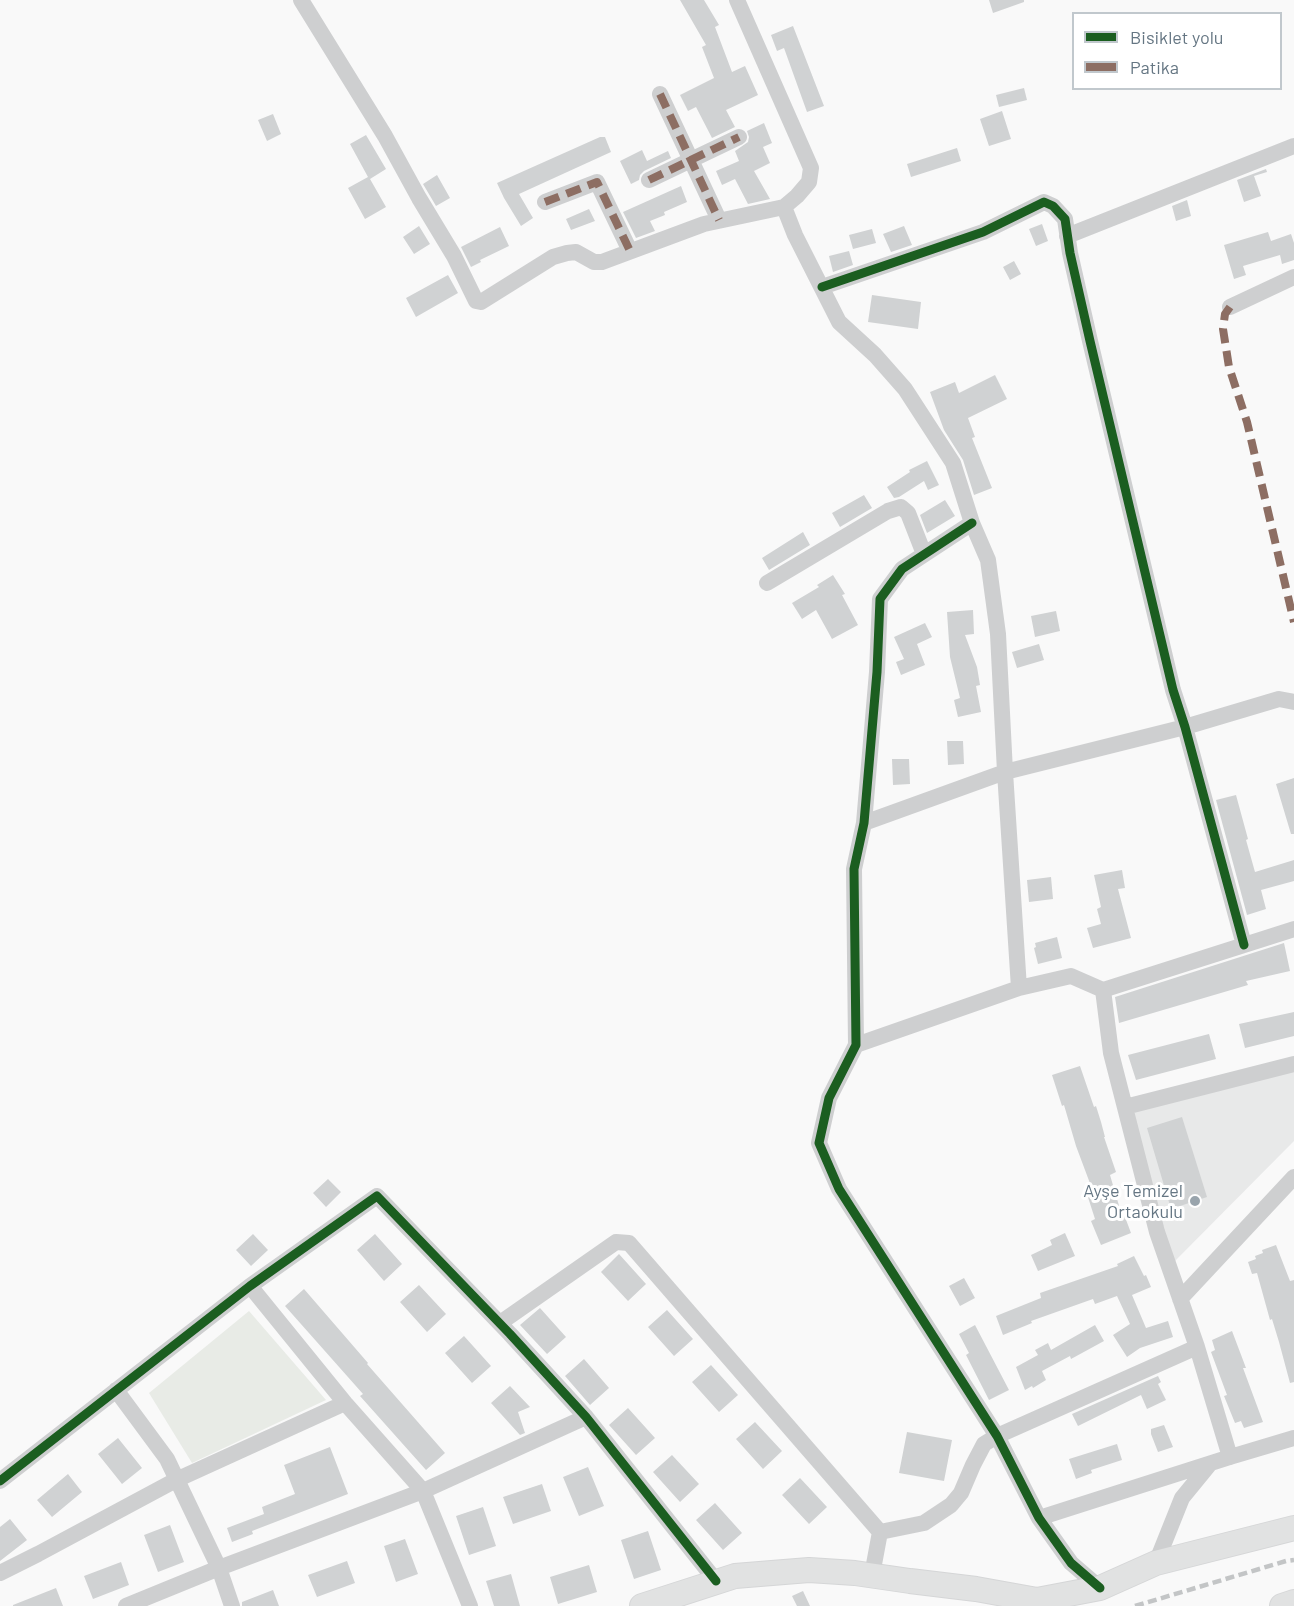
<!DOCTYPE html>
<html>
<head>
<meta charset="utf-8">
<style>
	body { margin:0 }
	#map { position:relative; width:1294px; height:1606px; overflow:hidden; background:#f9f9f9; font-family:Barlow,sans-serif }
	canvas { display:block }
	.legend { position:absolute; left:1072px; top:12px; width:210px; height:78px; box-sizing:border-box; background:#fff; border:2px solid #c1c8cd; margin:0; padding:8px 10px; list-style:none; font-size:18px; color:#657683 }
	.legend li { display:flex; align-items:center; gap:12px; height:30px }
	.legend b { width:30px; border:2px solid #c1c8cd }
</style>
</head>
<body>
<div id="map">
<canvas width="1294" height="1606"></canvas>
<ul class="legend">
<li><b style="height:8px;background:#1b5e20"></b>Bisiklet yolu</li>
<li><b style="height:8px;background:#8d6e63"></b>Patika</li>
</ul>
</div>
<script>
const ctx = document.querySelector('canvas').getContext('2d');
ctx.lineJoin = 'round';
function fill(path, color) { ctx.fillStyle = color; ctx.fill(path, 'evenodd'); }
const shape = rows => new Path2D(rows.map(r => 'M' + r).join(''));
function trace(path, color, width, dash) { ctx.strokeStyle = color; ctx.lineWidth = width; ctx.lineCap = dash ? 'butt' : 'round'; ctx.setLineDash(dash || []); ctx.stroke(path); }
function drawText(font, color, halo, rows, align = 'center') {
  ctx.font = font + ' Barlow,sans-serif'; ctx.lineWidth = 6; ctx.setLineDash([]); ctx.textBaseline = 'middle'; ctx.strokeStyle = halo; ctx.fillStyle = color; for (const [text, x, y, turn = 0] of rows) {
    ctx.save(); ctx.translate(x, y); ctx.rotate((+turn || 0) * Math.PI / 180); ctx.textAlign = isNaN(turn) ? turn : align; if (halo) ctx.strokeText(text, 0, 0); ctx.fillText(text, 0, 0); ctx.restore();
  }
}
const built = shape([
	[1294,1066,1294,1141,1174,1262,1129,1113]
]);
const green = shape([
	[249,1311,326,1400,192,1463,149,1393]
]);
const building = shape([
	[680,0,704,0,719,25,715,27,732,72,745,66,758,95,726,110,735,127,712,138,696,107,688,111,680,95,714,78,702,47,706,45],
	[989,0,1024,0,1024,2,993,13],
	[793,26,824,106,807,112,784,48,777,51,771,35],
	[1024,88,1027,100,999,107,996,95],
	[1002,111,1011,139,989,146,980,119],
	[273,114,281,134,267,141,258,120],
	[764,123,772,143,763,147,770,163,754,171,770,199,748,204,735,179,722,185,716,171,739,161,735,151,748,142,749,137,747,131],
	[366,135,386,169,370,179,386,207,365,219,348,188,368,177,350,144],
	[600,137,605,137,611,152,519,194,533,218,521,226,504,198,497,183],
	[957,148,961,161,911,177,907,164],
	[642,150,647,161,668,151,671,158,644,171,640,175,639,180,631,184,620,161],
	[1266,169,1267,172,1254,176,1261,196,1244,202,1237,180],
	[437,175,450,198,436,206,423,184],
	[681,186,687,202,664,212,665,215,650,221,655,231,636,238,623,212],
	[1187,200,1191,216,1176,221,1172,206],
	[589,209,595,221,571,230,566,219],
	[1042,224,1048,241,1036,246,1029,229],
	[419,226,430,244,414,254,403,237],
	[904,226,912,245,891,252,883,234],
	[500,227,509,246,480,260,481,262,471,267,461,247],
	[872,229,876,243,853,249,849,235],
	[1268,232,1271,241,1291,234,1294,243,1294,260,1282,264,1280,255,1243,266,1246,275,1234,279,1224,245],
	[849,251,853,265,833,272,829,256],
	[1014,261,1021,274,1010,280,1003,267],
	[448,275,458,293,416,317,406,298],
	[872,295,921,302,918,329,868,322],
	[995,375,1007,399,968,418,975,437,972,438,992,488,974,495,963,460,944,430,930,392,955,382,959,393],
	[927,461,939,485,928,490,924,481,899,497,894,498,887,487,910,472,909,470],
	[864,495,872,508,840,527,832,513],
	[945,500,955,516,927,533,920,515],
	[803,532,810,545,769,570,762,558],
	[833,575,845,594,842,595,858,625,832,639,816,610,802,619,792,603,819,587,817,585],
	[973,610,974,634,965,635,977,667,980,685,976,686,981,712,958,717,954,700,960,698,950,657,947,612],
	[1056,611,1060,631,1035,637,1031,616],
	[925,623,932,637,917,644,925,665,901,675,896,662,904,659,894,637],
	[1039,644,1044,660,1017,668,1012,652],
	[947,741,963,741,964,764,948,765],
	[892,759,909,759,910,784,893,785],
	[1294,778,1294,834,1291,834,1276,784],
	[1236,795,1248,839,1246,840,1255,872,1294,860,1294,881,1261,890,1266,909,1247,915,1216,800],
	[1122,870,1125,888,1118,889,1131,938,1093,948,1087,928,1101,924,1097,909,1101,907,1094,875],
	[1051,877,1053,899,1029,902,1027,880],
	[1057,937,1062,958,1038,964,1034,948,1036,947,1035,943],
	[1284,943,1290,971,1246,981,1248,985,1119,1023,1115,997],
	[1294,1012,1294,1036,1245,1048,1239,1024],
	[1209,1034,1216,1059,1136,1080,1128,1055],
	[1080,1066,1094,1107,1096,1106,1101,1122,1105,1137,1104,1137,1116,1172,1110,1175,1120,1209,1122,1209,1131,1233,1101,1245,1091,1221,1095,1219,1085,1188,1091,1186,1076,1146,1064,1105,1062,1106,1052,1075],
	[1182,1117,1207,1197,1171,1209,1147,1128],
	[328,1179,341,1192,326,1207,313,1193],
	[1065,1233,1075,1256,1038,1271,1031,1255,1052,1245,1050,1240],
	[253,1234,268,1250,251,1266,236,1250],
	[375,1234,402,1264,384,1281,357,1250],
	[1276,1245,1290,1281,1294,1280,1294,1382,1290,1383,1279,1342,1272,1319,1270,1320,1257,1273,1252,1274,1248,1262,1256,1259,1255,1256,1263,1253,1262,1250],
	[619,1254,646,1284,628,1301,601,1272],
	[1134,1256,1144,1276,1146,1275,1151,1287,1132,1295,1146,1328,1168,1321,1173,1337,1140,1348,1127,1357,1113,1335,1130,1324,1117,1296,1095,1304,1093,1299,1031,1321,1032,1323,1003,1335,996,1316,1041,1298,1040,1293,1118,1266,1117,1264],
	[964,1278,975,1298,960,1306,949,1286],
	[419,1285,446,1314,427,1332,400,1302],
	[304,1289,368,1363,367,1364,445,1453,426,1470,360,1396,363,1394,285,1306],
	[540,1308,566,1337,547,1354,520,1325],
	[667,1310,693,1339,674,1356,648,1327],
	[975,1325,1009,1390,989,1400,966,1355,969,1353,959,1334],
	[1095,1325,1104,1341,1071,1359,1070,1356,1042,1371,1046,1380,1033,1388,1032,1386,1025,1390,1016,1367,1038,1355,1035,1350,1048,1343,1051,1350],
	[1232,1331,1246,1368,1243,1368,1263,1422,1244,1428,1241,1421,1235,1423,1224,1396,1227,1395,1211,1352,1215,1350,1212,1340],
	[464,1336,491,1366,472,1383,445,1353],
	[584,1359,609,1388,590,1405,565,1376],
	[711,1365,738,1395,719,1412,692,1382],
	[1158,1376,1161,1382,1158,1384,1166,1400,1147,1409,1141,1395,1078,1426,1072,1414],
	[510,1386,530,1407,518,1412,525,1433,520,1435,491,1403],
	[628,1408,655,1438,636,1455,609,1425],
	[755,1422,782,1451,763,1469,736,1439],
	[1164,1425,1173,1447,1158,1452,1151,1434,1151,1429],
	[907,1432,952,1440,944,1481,899,1473],
	[118,1438,142,1468,122,1484,98,1454],
	[1117,1444,1122,1460,1091,1470,1092,1473,1076,1479,1069,1459],
	[330,1447,348,1494,252,1531,253,1534,232,1542,227,1528,264,1514,262,1507,295,1494,284,1465],
	[672,1455,699,1484,680,1502,653,1472],
	[588,1467,604,1506,579,1516,563,1477],
	[68,1474,82,1492,52,1517,37,1500],
	[800,1478,827,1507,809,1524,782,1495],
	[542,1484,551,1511,513,1524,503,1497],
	[715,1503,742,1533,723,1550,696,1520],
	[483,1507,496,1546,469,1555,456,1516],
	[10,1519,27,1540,0,1561,0,1527],
	[170,1525,184,1562,158,1572,144,1535],
	[648,1531,661,1570,634,1579,621,1540],
	[405,1539,418,1574,396,1582,384,1546],
	[347,1561,355,1583,317,1597,308,1575],
	[121,1562,129,1585,93,1599,84,1576],
	[589,1565,597,1592,558,1604,550,1577],
	[511,1574,520,1606,494,1606,486,1581],
	[56,1588,63,1606,13,1606,13,1605],
	[273,1590,279,1606,242,1606,242,1602],
	[803,1591,810,1606,797,1606,792,1596]
]);
const street = shape([
	[301,0,385,136,419,198,454,256,476,301,481,302,553,257,567,253,576,252,594,262,602,262,704,224,784,207,797,196,809,182,811,168,737,0],
	[660,94,719,220],
	[649,180,739,137],
	[545,202,597,182,630,251],
	[784,207,795,235,839,322,875,355,905,389,953,463,972,523,988,560,998,634,1005,772,1019,988],
	[1067,236,1294,146],
	[822,287,983,232,1044,202,1053,206,1065,219,1070,253,1090,341,1173,690,1185,727,1244,945],
	[1230,307,1294,277],
	[972,523,902,569,880,599,877,672,864,823,854,869,856,1045,829,1098,819,1143,839,1189,997,1436,1039,1518,1071,1563,1100,1588],
	[767,583,888,511,901,507,908,513,924,554],
	[864,823,1005,772,1185,727,1279,699,1294,702],
	[1103,990,1111,1053,1157,1232,1197,1347,1230,1457],
	[856,1045,1019,988,1071,976,1103,990,1294,929],
	[1125,1107,1294,1064],
	[250,1286,345,1403,423,1491,470,1606],
	[1180,1299,1294,1177],
	[500,1323,616,1242,629,1243,880,1532,924,1523,951,1505,961,1493,973,1465,984,1444,997,1436,1197,1347],
	[116,1390,167,1459,219,1568,232,1606],
	[0,1481,250,1286,377,1196,510,1334,586,1417,716,1581],
	[1039,1518,1230,1457,1294,1438],
	[1156,1563,1182,1498,1209,1465],
	[0,1573,38,1554,176,1480,345,1403],
	[872,1575,880,1532],
	[126,1606,219,1568,423,1491,586,1417]
]);
const secondary = shape([
	[642,1606,735,1576,809,1570,855,1573,910,1581,976,1589,1037,1600,1100,1588,1156,1563,1294,1528],
	[1282,1606,1294,1602]
]);
const rail = shape([
	[1135,1606,1286,1561,1294,1560]
]);
const quiet = shape([
	[660,94,719,220],
	[649,180,739,137],
	[545,202,597,182,630,251],
	[1230,307,1225,314,1223,329,1229,367,1247,422,1294,622]
]);
const cycleway = shape([
	[822,287,983,232,1044,202,1053,206,1065,219,1070,253,1090,341,1173,690,1185,727,1244,945],
	[972,523,902,569,880,599,877,672,864,823,854,869,856,1045,829,1098,819,1143,839,1189,997,1436,1039,1518,1071,1563,1100,1588],
	[0,1481,250,1286,377,1196,510,1334,586,1417,716,1581]
]);
const markers = [
	[1195,1201,6,"#99a4ac"]
];
const poiNames = [
	["Ayşe Temizel",1183,1191],
	["Ortaokulu",1183,1212]
];
fill(built, '#e8e9e9');
fill(green, '#e8ebe6');
fill(building, '#d0d2d3');
trace(secondary, '#d5d6d7', 26);
trace(street, '#cecfd0', 16);
trace(secondary, '#e1e2e2', 24);
trace(rail, '#c3c5c6', 4.5, [9, 4.5]);
trace(quiet, '#8d6e63', 8, [15, 8]);
trace(cycleway, '#1b5e20', 9);
for (const [x, y, r, color] of markers) { const dot = new Path2D(); dot.arc(x, y, r, 0, 2 * Math.PI); ctx.fillStyle = color; ctx.fill(dot); trace(dot, '#fff', 2); }
drawText('18px', '#657683', '#fff', poiNames, 'right');
</script>
</body>
</html>
